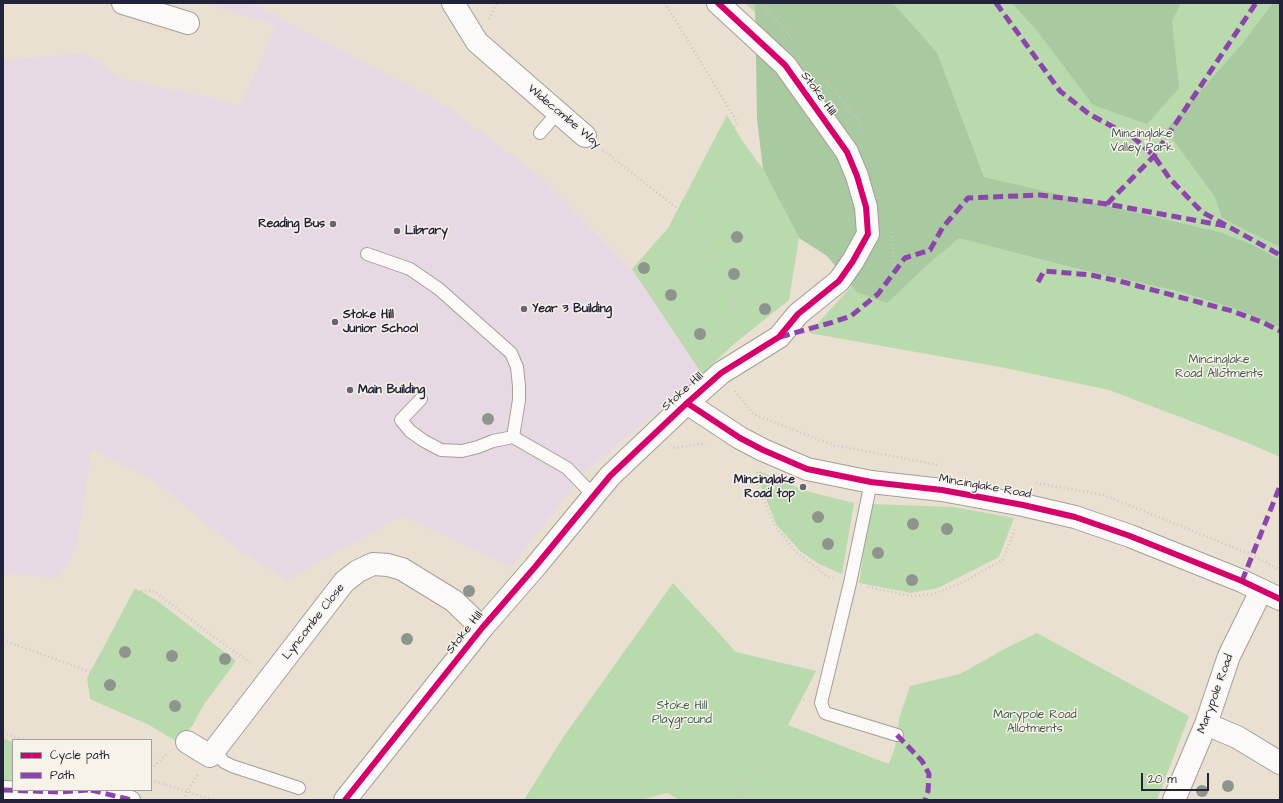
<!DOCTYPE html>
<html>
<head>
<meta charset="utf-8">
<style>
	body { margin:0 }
	#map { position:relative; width:1283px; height:803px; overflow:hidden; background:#eae0d2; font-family:"Architects Daughter",sans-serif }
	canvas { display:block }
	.frame { position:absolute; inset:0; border:4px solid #22223b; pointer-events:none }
	.legend { position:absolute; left:12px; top:739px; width:140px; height:52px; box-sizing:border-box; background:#f7f3e8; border:1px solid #a29fa3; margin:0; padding:5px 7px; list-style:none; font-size:12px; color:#22223b }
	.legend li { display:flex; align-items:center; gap:8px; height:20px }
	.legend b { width:20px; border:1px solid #a29fa3 }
	.scale { position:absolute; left:1141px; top:773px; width:68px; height:18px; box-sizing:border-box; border:2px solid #22223b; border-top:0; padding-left:5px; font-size:12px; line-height:14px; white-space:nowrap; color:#22223b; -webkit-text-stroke:3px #f7f3e8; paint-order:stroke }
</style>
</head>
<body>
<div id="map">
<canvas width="1283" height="803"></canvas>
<div class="frame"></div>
<ul class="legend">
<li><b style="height:5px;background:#d6006c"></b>Cycle path</li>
<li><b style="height:5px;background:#8e44ad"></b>Path</li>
</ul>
<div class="scale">20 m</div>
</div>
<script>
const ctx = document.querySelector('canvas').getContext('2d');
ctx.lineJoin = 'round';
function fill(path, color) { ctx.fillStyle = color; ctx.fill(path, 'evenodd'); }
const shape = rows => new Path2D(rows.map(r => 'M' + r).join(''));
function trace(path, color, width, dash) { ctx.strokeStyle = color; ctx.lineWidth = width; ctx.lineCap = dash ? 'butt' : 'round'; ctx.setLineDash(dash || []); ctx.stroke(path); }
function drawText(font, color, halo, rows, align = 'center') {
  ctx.font = font + ' "Architects Daughter",sans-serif'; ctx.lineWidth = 3; ctx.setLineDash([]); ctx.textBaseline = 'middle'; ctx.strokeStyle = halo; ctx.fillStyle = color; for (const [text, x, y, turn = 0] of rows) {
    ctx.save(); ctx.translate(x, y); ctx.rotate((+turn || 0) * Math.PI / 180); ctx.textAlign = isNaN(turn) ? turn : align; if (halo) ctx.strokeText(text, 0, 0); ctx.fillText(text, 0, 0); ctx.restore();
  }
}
const built = shape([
	[202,3,252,3,443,104,542,178,632,269,702,374,584,473,511,567,402,516,287,580,234,547,155,481,92,449,76,549,58,578,3,574,3,60,86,53,120,78,241,105,276,25]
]);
const green = shape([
	[745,3,1280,3,1280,457,1248,443,1109,390,1000,367,809,333,849,289,885,235,800,55],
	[727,115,741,139,763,169,799,238,789,300,734,344,702,374,632,269,668,228],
	[759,471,806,491,854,503,842,574,819,564,800,551,776,524,759,481],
	[871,504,954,507,1014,518,999,557,938,588,911,593,859,583],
	[673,583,736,652,816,671,788,725,889,764,895,747,899,719,910,686,960,674,1008,647,1037,633,1189,716,1157,800,680,800,667,793,640,800,524,800,562,739],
	[135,588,156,600,236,661,205,703,192,726,176,741,149,725,90,699,87,678],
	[3,738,13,742,13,784,3,783]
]);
const forest = shape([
	[755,3,893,3,937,53,984,177,1219,232,1253,245,1280,260,1280,327,1236,309,1182,292,1071,267,959,238,926,266,887,303,857,292,827,256,799,238,763,169,757,119],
	[1012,3,1181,3,1172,21,1179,88,1147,124,1093,105,1038,32],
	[1273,3,1280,3,1280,247,1222,218,1215,197,1166,130,1242,44]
]);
const path = shape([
	[665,3,737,122,688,217],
	[759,3,781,25,793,40],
	[489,19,497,3],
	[824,78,857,119,862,132],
	[603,150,688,217,722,269,734,296,731,336,729,340],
	[892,232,895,271],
	[735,391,753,414,833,445,939,465],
	[674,448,706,443],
	[757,472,757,484,775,526,796,552,827,576,834,578],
	[1036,483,1104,495,1252,555,1280,570],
	[868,587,910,596,933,594,961,583,1003,560,1016,526],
	[3,640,93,673,137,698,175,723],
	[93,673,139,591,154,591,218,640,252,664],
	[3,733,24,740],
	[151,769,168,753],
	[151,780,213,800],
	[183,800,187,792,198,774],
	[739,800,782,722,797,698,805,700]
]);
const service = shape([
	[540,133,558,112],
	[367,254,410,269,439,289,511,353,517,367,519,386,519,400,513,437,567,468,594,496],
	[421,399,401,420,410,431,424,441,441,450,462,451,478,447,493,441,513,437],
	[871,482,850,583,821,703,825,713,897,735],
	[214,750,224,762,232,766,299,788]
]);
const pedestrian = shape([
	[3,790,60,792,88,790],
	[91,790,131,800]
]);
const minor = shape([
	[123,3,188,23],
	[453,3,477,42,585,136],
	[687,403,740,438,763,450,807,469,871,482,942,490,1023,505,1075,517,1130,536,1242,581,1280,599],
	[1206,724,1237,737,1280,763],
	[187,742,210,756,344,582,358,571,373,564,388,565,402,569,454,601,482,628],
	[1174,800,1206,724,1229,656,1261,591]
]);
const tertiary = shape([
	[345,800,482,628,535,567,610,476,687,403,721,373,779,337,798,314,839,281,853,261,868,234,866,207,857,176,847,152,785,65,718,3]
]);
const quiet = shape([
	[996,3,1060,91,1089,114,1134,138,1154,156,1170,179,1202,212,1280,255],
	[1107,204,1154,156,1256,3],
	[1038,282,1044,271,1091,275,1123,282,1232,311,1264,323,1280,331],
	[780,337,830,323,851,316,878,294,905,258,930,250,943,227,968,198,1040,195,1107,204,1226,226],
	[1242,581,1280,486],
	[897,735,922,761,929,774,928,791,925,800],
	[3,790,60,792,88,790],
	[91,790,131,800]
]);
const cycleway = shape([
	[687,403,740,438,763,450,807,469,871,482,942,490,1023,505,1075,517,1130,536,1242,581,1280,599],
	[345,800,482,628,535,567,610,476,687,403,721,373,779,337,798,314,839,281,853,261,868,234,866,207,857,176,847,152,785,65,718,3]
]);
const trees = [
	[737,237],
	[644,268],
	[734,274],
	[671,295],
	[765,309],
	[700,334],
	[488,419],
	[818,517],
	[913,524],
	[947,529],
	[828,544],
	[878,553],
	[912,580],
	[469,591],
	[407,639],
	[125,652],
	[172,656],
	[225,659],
	[110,685],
	[175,706],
	[1228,786],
	[1202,791]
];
const markers = [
	[333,224,4,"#686470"],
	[397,231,4,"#686470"],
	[524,309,4,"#686470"],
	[335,322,4,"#686470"],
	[350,390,4,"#686470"],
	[803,487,4,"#686470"]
];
const streetNames = [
	["Stoke Hill",818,94,54],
	["Widecombe Way",564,117,40],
	["Stoke Hill",683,392,-42],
	["Mincinglake Road",985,487,10],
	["Lyncombe Close",314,622,-52],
	["Stoke Hill",465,633,-51],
	["Marypole Road",1216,694,-70]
];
const parkNames = [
	["Mincinglake",1142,134],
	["Valley Park",1142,148],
	["Mincinglake",1219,360],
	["Road Allotments",1219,374],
	["Stoke Hill",682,706],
	["Playground",682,720],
	["Marypole Road",1035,715],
	["Allotments",1035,729]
];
const poiNames = [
	["Reading Bus",325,224,"right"],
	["Library",405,231],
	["Year 3 Building",532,309],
	["Stoke Hill",343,315],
	["Junior School",343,329],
	["Main Building",358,390],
	["Mincinglake",795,480,"right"],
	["Road top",795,494,"right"]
];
fill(built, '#e7d9e3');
fill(green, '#b9daad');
fill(forest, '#a9c9a1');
trace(service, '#a49d99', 14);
trace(pedestrian, '#a49d99', 20);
trace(minor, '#a49d99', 24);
trace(tertiary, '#a49d99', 24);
trace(path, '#c9c6c5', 2.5, [1, 3]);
trace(service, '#fcfaf8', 12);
trace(pedestrian, '#fcfaf8', 18);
trace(minor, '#fcfaf8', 22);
trace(tertiary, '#fcfaf8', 22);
trace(quiet, '#8e44ad', 5, [10, 5]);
trace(cycleway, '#d6006c', 6);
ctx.fillStyle = '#8e958d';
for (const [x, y] of trees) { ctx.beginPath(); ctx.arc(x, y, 6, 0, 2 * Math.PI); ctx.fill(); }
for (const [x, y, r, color] of markers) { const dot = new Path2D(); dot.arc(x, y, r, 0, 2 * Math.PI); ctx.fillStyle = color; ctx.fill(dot); trace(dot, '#f7f3e8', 1.5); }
drawText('12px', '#22223b', '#f7f3e8', streetNames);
drawText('12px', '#435854', '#f7f3e8', parkNames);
drawText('bold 12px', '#22223b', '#f7f3e8', poiNames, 'left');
</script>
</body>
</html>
